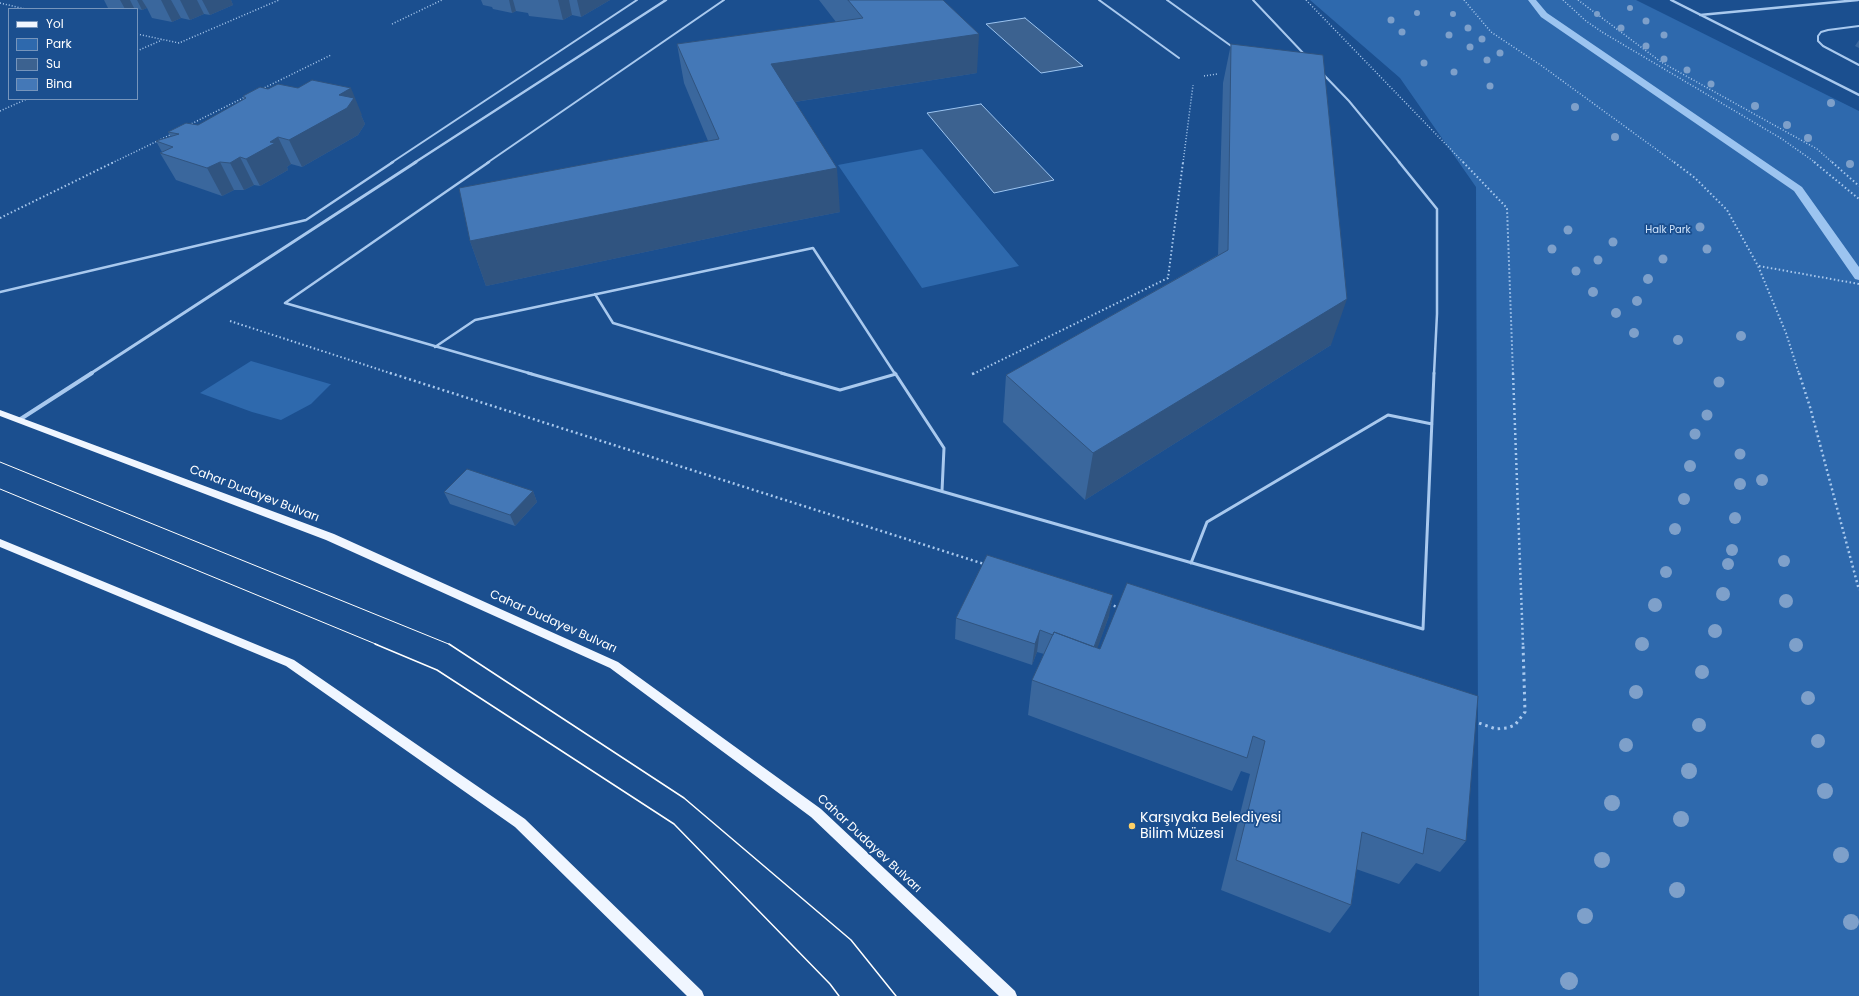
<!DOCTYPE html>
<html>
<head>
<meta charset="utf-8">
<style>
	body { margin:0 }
	#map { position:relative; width:1859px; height:996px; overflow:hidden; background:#1b4f8f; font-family:Poppins,sans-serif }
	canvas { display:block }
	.legend { position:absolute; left:8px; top:8px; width:130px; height:92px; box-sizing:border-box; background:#1b4f8f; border:1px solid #7695bc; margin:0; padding:5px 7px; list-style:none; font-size:12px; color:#fff }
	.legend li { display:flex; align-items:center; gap:8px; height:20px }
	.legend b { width:20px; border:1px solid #7695bc }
</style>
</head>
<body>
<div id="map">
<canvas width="1859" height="996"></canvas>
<ul class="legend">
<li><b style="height:5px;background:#f0f6ff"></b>Yol</li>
<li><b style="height:11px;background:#2e69ad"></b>Park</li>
<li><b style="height:11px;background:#3c6290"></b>Su</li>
<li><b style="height:11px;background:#4478b7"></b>Bina</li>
</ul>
</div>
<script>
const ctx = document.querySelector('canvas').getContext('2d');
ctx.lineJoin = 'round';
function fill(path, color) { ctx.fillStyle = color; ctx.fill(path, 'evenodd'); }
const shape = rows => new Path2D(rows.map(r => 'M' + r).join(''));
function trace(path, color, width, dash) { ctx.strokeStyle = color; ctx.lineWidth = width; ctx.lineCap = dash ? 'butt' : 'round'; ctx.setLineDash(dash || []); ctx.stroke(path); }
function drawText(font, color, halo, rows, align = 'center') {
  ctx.font = font + ' Poppins,sans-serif'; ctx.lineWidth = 3.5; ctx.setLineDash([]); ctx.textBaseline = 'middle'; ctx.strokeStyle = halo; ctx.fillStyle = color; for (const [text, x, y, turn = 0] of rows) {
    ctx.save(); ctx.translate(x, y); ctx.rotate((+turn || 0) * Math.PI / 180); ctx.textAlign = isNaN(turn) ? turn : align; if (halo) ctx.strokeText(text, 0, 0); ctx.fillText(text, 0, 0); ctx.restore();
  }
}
const green = shape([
	[1310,0,1636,0,1859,111,1859,996,1479,996,1476,187,1400,78],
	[922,149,1019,266,922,288,838,165],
	[251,361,330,384,331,384,311,404,281,420,252,412,200,393]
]);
const water = shape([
	[1025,18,1083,66,1041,73,986,24,1025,18],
	[981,104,1054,180,994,193,927,113,981,104]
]);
const stream = shape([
	[1528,0,1536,0,1547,13,1802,187,1859,267,1859,280,1855,279,1794,191,1541,17,1528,0]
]);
const pathFar3 = shape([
	[1306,0,1464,163],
	[1464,0,1491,32,1542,66,1675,163],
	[1563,0,1586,21,1602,32,1782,139,1816,163],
	[1578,0,1661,62,1817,149,1833,163],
	[0,3,25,9],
	[392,24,442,0],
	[137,34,179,43,279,0],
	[137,51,162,40],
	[1204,76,1217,74],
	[262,89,331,55],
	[0,111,27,99],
	[189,125,245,97],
	[112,163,172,134],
	[1183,163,1193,85]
]);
const pathFar2 = shape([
	[1463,162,1507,208,1513,374],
	[1674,162,1695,178,1727,210,1758,266,1786,333,1799,374],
	[1814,162,1859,199],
	[1832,162,1859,186],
	[0,218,114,162],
	[1759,266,1859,284],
	[230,321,393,374],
	[973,374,1168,278,1183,162]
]);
const pathFar1 = shape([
	[390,373,984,564],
	[1513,373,1523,645],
	[1799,373,1810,407,1859,590],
	[972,374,975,373],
	[1109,604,1120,608]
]);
const path = shape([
	[1473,721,1496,729,1507,728,1515,725,1525,712,1523,644]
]);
const laneFar2 = shape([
	[1099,0,1179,58],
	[1167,0,1234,48],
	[1253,0,1304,54],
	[1859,26,1828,30,1821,32,1818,36,1818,41,1823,46,1859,65],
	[1323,74,1349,101,1400,163],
	[391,163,637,0],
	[487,163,724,0]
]);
const laneFar1 = shape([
	[489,162,285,303,532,374],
	[1399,162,1437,209,1437,314,1434,374],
	[0,292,306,220,393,162],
	[595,294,613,323,785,374],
	[435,347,475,320,813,248,895,374]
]);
const lane = shape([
	[528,373,1423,629,1434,373],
	[781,373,840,390,896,374],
	[895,373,944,448,942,491],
	[1191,563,1207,522,1388,415,1432,424]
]);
const streetFar2 = shape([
	[1671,0,1859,95],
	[1700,15,1858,0],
	[414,163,666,0]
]);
const streetFar1 = shape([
	[90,374,416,162]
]);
const street = shape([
	[19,420,92,373]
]);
const primary = shape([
	[0,410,334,534,618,662,821,809,1015,991,1017,996,999,996,811,817,610,668,326,540,0,416,0,410],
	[0,539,294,660,525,819,702,991,704,996,687,996,515,827,286,666,0,547,0,539]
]);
const tramFar1 = shape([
	[0,462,451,645],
	[0,489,378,645]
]);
const tram = shape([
	[375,644,437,670,674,824,830,984,839,996],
	[449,644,684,798,851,940,896,996]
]);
const trees = [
	[1630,8,3],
	[1417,13,3],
	[1453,14,3],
	[1597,14,3],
	[1391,20,3.5],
	[1646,21,3.5],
	[1468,28,3.5],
	[1621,28,3.5],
	[1402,32,3.5],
	[1449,35,3.5],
	[1664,35,3.5],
	[1482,39,3.5],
	[1646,46,3.5],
	[1470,47,3.5],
	[1500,53,3.5],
	[1664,59,3.5],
	[1487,60,3.5],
	[1424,63,3.5],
	[1687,70,3.5],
	[1454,72,3.5],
	[1711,84,3.5],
	[1490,86,3.5],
	[1831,103,4],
	[1755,106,4],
	[1575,107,4],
	[1787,125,4],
	[1615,137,4],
	[1808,138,4],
	[1850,164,4],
	[1700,227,4.5],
	[1568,230,4.5],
	[1613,242,4.5],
	[1552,249,4.5],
	[1707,249,4.5],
	[1663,259,4.5],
	[1598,260,4.5],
	[1576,271,4.5],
	[1648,279,5],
	[1593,292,5],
	[1637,301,5],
	[1616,313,5],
	[1634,333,5],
	[1741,336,5],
	[1678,340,5],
	[1719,382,5.5],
	[1707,415,5.5],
	[1695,434,5.5],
	[1740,454,5.5],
	[1690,466,6],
	[1762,480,6],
	[1740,484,6],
	[1684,499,6],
	[1735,518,6],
	[1675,529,6],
	[1732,550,6],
	[1784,561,6],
	[1728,564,6],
	[1666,572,6],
	[1723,594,7],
	[1786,601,7],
	[1655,605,7],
	[1715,631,7],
	[1642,644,7],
	[1796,645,7],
	[1702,672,7],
	[1636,692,7],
	[1808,698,7],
	[1699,725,7],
	[1818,741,7],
	[1626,745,7],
	[1689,771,8],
	[1825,791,8],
	[1612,803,8],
	[1681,819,8],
	[1841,855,8],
	[1602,860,8],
	[1677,890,8],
	[1585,916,8],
	[1851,922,8],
	[1569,981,9]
];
const wall = shape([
	[104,0,231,0,233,5,210,15,204,14,190,20,181,18,172,22,152,18,147,8,142,10,134,8,132,9,114,9,108,8],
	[481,0,610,0,581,17,572,15,563,20,529,16,528,13,516,11,512,13,493,9,492,7,483,5],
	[819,0,943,0,977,73,795,102,840,212,753,229,486,286,470,241,708,141,684,83,677,44,836,22],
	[1859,40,1859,48,1855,46],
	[1231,44,1331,345,1085,500,1003,422,1006,375,1218,255,1223,83],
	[268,89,362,115,361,115,365,124,358,135,302,167,291,164,287,167,288,170,260,186,254,185,244,190,234,190,222,196,176,180,160,153,162,152,156,141,171,137,168,132,198,125,244,99,243,96],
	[533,491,537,502,515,526,450,504,444,492],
	[1109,616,1097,648,1466,841,1440,872,1416,863,1399,884,1356,869,1351,905,1330,933,1221,890,1250,774,1241,771,1232,791,1028,715,1032,680,1044,654,1037,652,1032,665,955,639,956,618]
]);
const shadedWall = shape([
	[120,0,130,0,134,8,132,9,125,9],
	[137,0,142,0,147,8,142,10],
	[161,0,171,0,181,18,172,22],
	[180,0,197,0,204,14,190,20],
	[202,0,231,0,233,5,210,15],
	[509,0,513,0,516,11,512,13],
	[558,0,569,0,572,15,563,20],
	[577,0,610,0,581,17],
	[979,34,977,73,775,105,771,64],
	[351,88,362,115,361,115,365,124,358,135,302,167,289,140,339,95],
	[278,137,291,164,287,167,288,170,260,186,246,159,270,142],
	[240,157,254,185,244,190,230,163],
	[220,162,234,190,222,196,207,168],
	[837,168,840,212,753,229,486,286,470,241,747,185],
	[1347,299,1331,345,1085,500,1093,453],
	[533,491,537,502,515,526,510,515],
	[1113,595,1109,616,1090,669,1094,648],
	[1040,630,1037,652,1032,665,1035,644]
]);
const building = shape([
	[848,0,943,0,979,34,771,64,837,168,747,185,470,241,459,188,719,139,677,44,863,18,848,0],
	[1231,44,1323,55,1347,299,1093,453,1006,375,1228,250,1231,44],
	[312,80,351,88,339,95,354,98,347,108,289,140,278,137,270,142,275,143,246,159,240,157,230,163,220,162,207,168,160,153,173,147,156,141,179,134,168,132,186,123,198,125,246,98,243,96,260,87,268,89,278,84,298,88,312,80],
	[467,469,533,491,510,515,444,492,467,469],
	[987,555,1113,595,1094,647,1054,632,1053,635,1040,630,1035,644,956,618,987,555],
	[1127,583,1478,696,1466,841,1427,828,1423,854,1362,832,1351,905,1236,860,1265,741,1253,736,1247,758,1032,680,1054,632,1100,649,1127,583]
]);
const markers = [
	[1132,826,4,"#ffd166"]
];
const farParknames = [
	["Halk Park",1668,230]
];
const streetNames = [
	["Cahar Dudayev Bulvarı",254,494,21],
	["Cahar Dudayev Bulvarı",553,622,24],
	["Cahar Dudayev Bulvarı",869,844,43]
];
const nearPoinames = [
	["Karşıyaka Belediyesi",1140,818],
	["Bilim Müzesi",1140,834]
];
fill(green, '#2e69ad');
fill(water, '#3c6290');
trace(water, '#9cc4f0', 1);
fill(stream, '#9cc4f0');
trace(pathFar3, '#a9c9ee', 1.5, [1, 2]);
trace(pathFar2, '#a9c9ee', 2, [1.5, 2.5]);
trace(pathFar1, '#a9c9ee', 2.5, [2, 3]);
trace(path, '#a9c9ee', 3, [2.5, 4]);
trace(laneFar2, '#a9c9ee', 2);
trace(laneFar1, '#a9c9ee', 2.5);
trace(lane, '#a9c9ee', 3);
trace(streetFar2, '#a9c9ee', 2.5);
trace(streetFar1, '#a9c9ee', 3);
trace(street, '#a9c9ee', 4);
fill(primary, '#f0f6ff');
trace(tramFar1, '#fff', 1);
trace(tram, '#fff', 1.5);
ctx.fillStyle = '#7ea0ca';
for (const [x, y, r] of trees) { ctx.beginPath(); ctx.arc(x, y, r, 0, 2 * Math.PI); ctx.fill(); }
fill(wall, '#3a679d');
fill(shadedWall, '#305480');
fill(building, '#4478b7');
trace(building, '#305480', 1);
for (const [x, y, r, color] of markers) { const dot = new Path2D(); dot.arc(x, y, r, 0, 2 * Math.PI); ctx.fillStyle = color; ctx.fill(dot); trace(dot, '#1b4f8f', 1.5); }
drawText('10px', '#cfe3fa', '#1b4f8f', farParknames);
drawText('12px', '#fff', '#1b4f8f', streetNames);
drawText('14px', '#fff', '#1b4f8f', nearPoinames, 'left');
</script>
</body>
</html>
